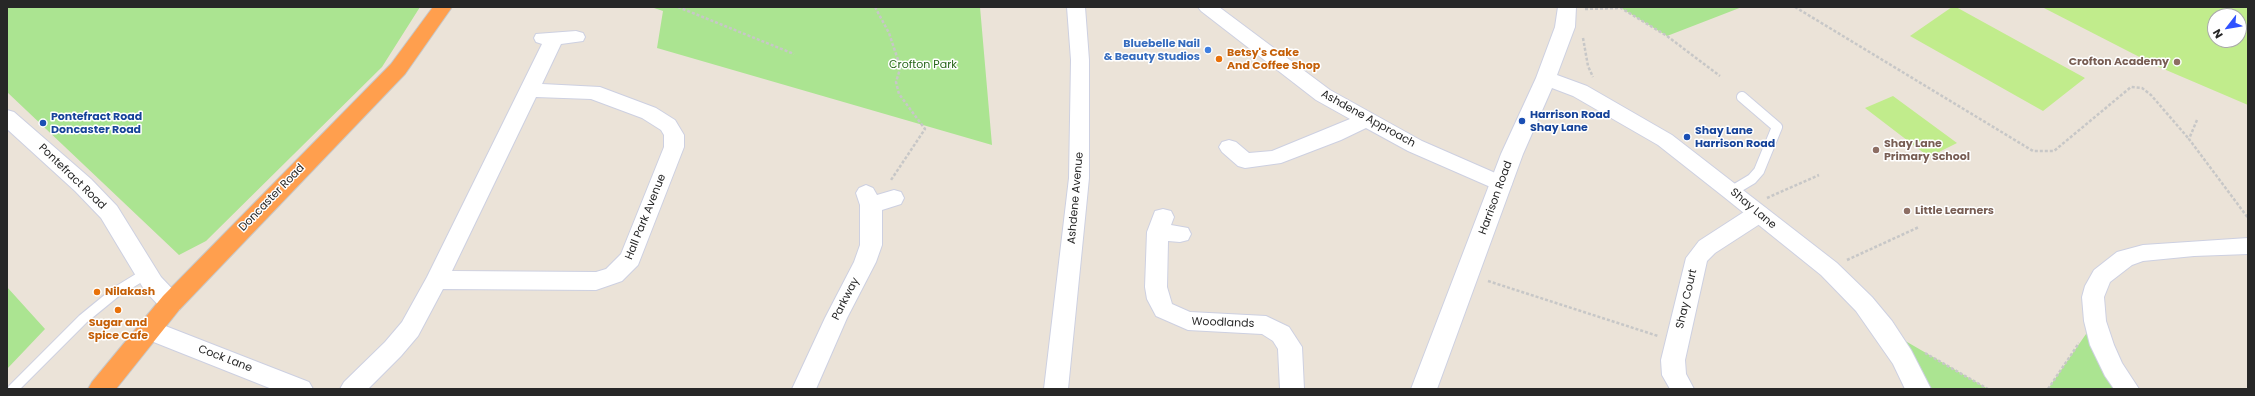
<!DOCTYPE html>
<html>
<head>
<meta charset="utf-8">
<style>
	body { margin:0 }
	#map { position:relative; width:2255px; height:396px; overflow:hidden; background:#ebe3d8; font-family:Poppins,sans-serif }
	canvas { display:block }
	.frame { position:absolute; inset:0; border:8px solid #272727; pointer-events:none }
	.north { position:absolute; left:2207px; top:8px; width:40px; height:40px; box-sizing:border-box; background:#fff; border:1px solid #a9a9a9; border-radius:50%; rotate:239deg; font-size:11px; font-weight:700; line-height:16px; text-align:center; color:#272727 }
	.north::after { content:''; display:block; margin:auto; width:14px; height:18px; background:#3052ff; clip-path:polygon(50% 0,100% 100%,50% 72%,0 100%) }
</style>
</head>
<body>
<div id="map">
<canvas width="2255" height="396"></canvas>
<div class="frame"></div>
<div class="north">N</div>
</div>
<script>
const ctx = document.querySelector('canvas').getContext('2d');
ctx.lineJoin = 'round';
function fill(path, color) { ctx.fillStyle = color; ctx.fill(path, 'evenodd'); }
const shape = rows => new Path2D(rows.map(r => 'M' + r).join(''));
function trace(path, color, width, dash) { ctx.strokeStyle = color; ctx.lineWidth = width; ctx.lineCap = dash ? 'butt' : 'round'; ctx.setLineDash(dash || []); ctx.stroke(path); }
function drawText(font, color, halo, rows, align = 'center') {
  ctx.font = font + ' Poppins,sans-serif'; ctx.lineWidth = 3; ctx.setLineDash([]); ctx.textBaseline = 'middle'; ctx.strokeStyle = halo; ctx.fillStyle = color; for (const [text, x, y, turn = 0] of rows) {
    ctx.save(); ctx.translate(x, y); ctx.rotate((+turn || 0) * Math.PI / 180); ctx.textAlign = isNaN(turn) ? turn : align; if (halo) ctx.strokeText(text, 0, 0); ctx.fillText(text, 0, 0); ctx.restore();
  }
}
const green = shape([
	[7,7,420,7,382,67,206,241,179,255,7,92],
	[651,7,980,7,992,145,657,48,663,11],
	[1625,7,1742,7,1667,36,1621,8],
	[7,287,45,329,7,369],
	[2095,321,2127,389,2048,389],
	[1883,328,1988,389,1918,389]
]);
const pitch = shape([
	[1952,7,1956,7,2085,78,2043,111,1910,36],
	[2042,7,2248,7,2248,105,2159,67],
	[2215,16,2239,16,2239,40,2215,40],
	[1893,96,1957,143,1929,157,1865,108]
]);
const path = shape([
	[678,7,794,54],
	[875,7,889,33,899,63,900,69,896,82,899,94,925,129,891,180],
	[1795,7,2033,151,2054,151,2131,87,2142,88,2151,95,2189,139],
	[1585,9,1621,8,1667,36,1720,76],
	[1583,38,1588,66,1593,77],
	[2197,120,2189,139,2248,218],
	[1767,198,1819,175],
	[1847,260,1919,227],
	[1488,281,1658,336],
	[1925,353,1988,389],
	[2048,389,2079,343]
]);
const lane = shape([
	[1732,191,1752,179,1759,171,1777,127,1742,97],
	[13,389,83,319,116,292,147,273]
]);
const street = shape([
	[1067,7,1085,7,1089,60,1089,178,1068,389,1044,389,1069,178,1071,60,1067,7],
	[1198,7,1219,7,1330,90,1422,141,1509,179,1512,184,1509,189,1502,192,1495,189,1408,151,1366,128,1341,140,1281,163,1245,168,1238,166,1222,152,1219,147,1222,142,1229,140,1236,142,1249,153,1272,151,1350,119,1316,100,1201,11,1198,7],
	[576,31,583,33,585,37,583,41,561,44,542,84,600,87,656,108,675,120,684,135,684,147,638,265,622,281,596,290,443,289,418,336,401,356,368,389,340,389,344,382,385,342,402,322,427,277,542,44,536,42,534,38,536,34,576,31],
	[536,97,591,99,642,118,661,130,664,135,664,147,621,254,606,269,596,272,452,271,536,97],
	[866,185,873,188,877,195,894,190,901,192,904,198,901,204,882,210,882,245,876,262,847,318,816,389,792,389,825,318,854,262,860,245,860,205,856,193,859,188,866,185],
	[1758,206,1766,208,1769,214,1766,220,1715,253,1707,261,1685,360,1686,374,1694,389,1670,389,1662,375,1661,360,1686,258,1699,241,1750,208,1758,206],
	[1163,209,1171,211,1174,217,1171,225,1188,228,1191,234,1188,240,1180,242,1168,241,1167,287,1172,304,1190,312,1266,316,1289,327,1302,347,1304,389,1280,389,1278,349,1273,341,1262,334,1188,330,1156,316,1147,299,1145,287,1147,232,1155,211,1163,209],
	[2248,238,2248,254,2194,256,2143,261,2132,265,2110,282,2104,297,2106,321,2114,345,2122,363,2139,389,2114,389,2105,376,2090,345,2084,321,2082,297,2085,286,2094,270,2117,252,2143,245,2248,238]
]);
const secondary = shape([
	[1558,7,1576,7,1575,27,1557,75,1587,86,1672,135,1837,263,1872,297,1892,321,1911,350,1931,389,1905,389,1893,364,1856,311,1821,275,1724,197,1658,145,1573,96,1552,88,1523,154,1437,389,1411,389,1501,154,1536,78,1555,27,1558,7],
	[7,110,14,112,91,179,117,206,161,277,179,296,183,303,179,310,171,312,163,310,145,291,101,218,75,191,7,129,7,110],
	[150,320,309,382,313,389,272,389,141,337,138,330,141,323,150,320]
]);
const highway = shape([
	[433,7,452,7,405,74,179,310,116,389,88,389,92,382,163,296,391,64,433,7]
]);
const markers = [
	[1208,50,4,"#3f7fe0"],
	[1219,59,4,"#e8710a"],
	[2177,62,4,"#8d6e63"],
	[1522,121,4,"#1a4fb4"],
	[43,123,4,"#1a4fb4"],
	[1687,137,4,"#1a4fb4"],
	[1876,150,4,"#8d6e63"],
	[1907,211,4,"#8d6e63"],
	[97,292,4,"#e8710a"],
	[118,310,4,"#e8710a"]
];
const shopNames = [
	["Bluebelle Nail",1200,44],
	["& Beauty Studios",1200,57]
];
const foodNames = [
	["Betsy's Cake",1227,53],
	["And Coffee Shop",1227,66],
	["Nilakash",105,292],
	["Sugar and",118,323,"center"],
	["Spice Cafe",118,336,"center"]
];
const educationNames = [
	["Crofton Academy",2169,62,"right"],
	["Shay Lane",1884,144],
	["Primary School",1884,157],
	["Little Learners",1915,211]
];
const parkNames = [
	["Crofton Park",923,65]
];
const transitNames = [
	["Harrison Road",1530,115],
	["Shay Lane",1530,128],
	["Pontefract Road",51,117],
	["Doncaster Road",51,130],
	["Shay Lane",1695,131],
	["Harrison Road",1695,144]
];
const streetNames = [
	["Ashdene Approach",1368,119,29],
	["Pontefract Road",72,177,44],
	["Doncaster Road",272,198,-46],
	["Ashdene Avenue",1076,198,-85],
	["Harrison Road",1496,198,-70],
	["Shay Lane",1753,209,40],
	["Hall Park Avenue",646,217,-68],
	["Parkway",846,299,-63],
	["Shay Court",1687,299,-77],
	["Woodlands",1223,323,2],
	["Cock Lane",225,359,21]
];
fill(green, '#abe491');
fill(pitch, '#c1ec8c');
trace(lane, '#cdd0e1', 12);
trace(street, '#cdd0e1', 2);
trace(secondary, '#cdd0e1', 2);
trace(highway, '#c7c7c7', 2);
trace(path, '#c7c7c7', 2.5, [3, 2]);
trace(lane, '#fff', 10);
fill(street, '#fff');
fill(secondary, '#fff');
fill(highway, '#ff9f4e');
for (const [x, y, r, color] of markers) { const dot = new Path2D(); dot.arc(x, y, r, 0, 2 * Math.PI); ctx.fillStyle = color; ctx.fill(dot); trace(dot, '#fff', 1.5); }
drawText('bold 11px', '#366cbe', '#fff', shopNames, 'right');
drawText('bold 11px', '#c56008', '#fff', foodNames, 'left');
drawText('bold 11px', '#785e54', '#fff', educationNames, 'left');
drawText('11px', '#256517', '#fff', parkNames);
drawText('bold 11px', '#164399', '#fff', transitNames, 'left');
drawText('11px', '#272727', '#fff', streetNames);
</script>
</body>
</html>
